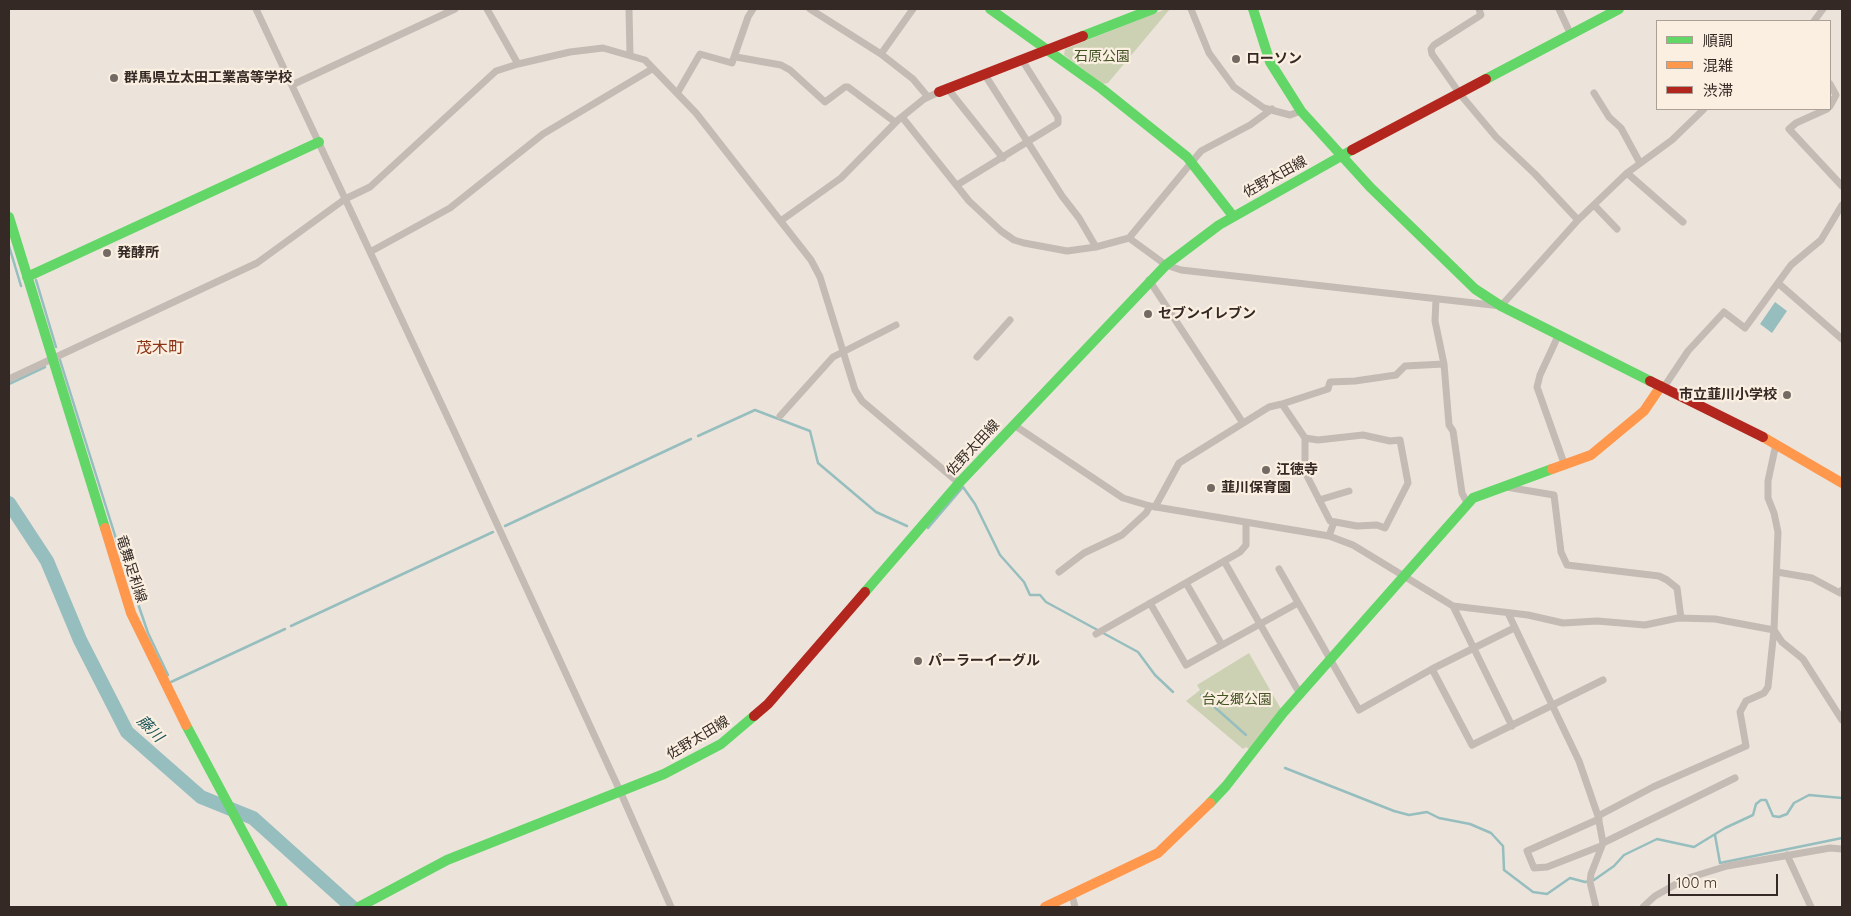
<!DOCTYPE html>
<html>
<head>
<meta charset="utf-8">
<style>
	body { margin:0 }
	#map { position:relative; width:1851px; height:916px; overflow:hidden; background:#ece4db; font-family:Quicksand,"Noto Sans JP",sans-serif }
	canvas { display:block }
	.frame { position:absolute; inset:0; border:10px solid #342924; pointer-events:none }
	.legend { position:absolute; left:1656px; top:20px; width:175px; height:90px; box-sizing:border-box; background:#faefe0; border:1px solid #aba095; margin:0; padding:6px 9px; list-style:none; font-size:15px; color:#342924 }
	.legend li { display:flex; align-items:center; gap:10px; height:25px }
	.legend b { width:25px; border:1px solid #aba095 }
	.scale { position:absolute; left:1668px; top:874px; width:110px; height:22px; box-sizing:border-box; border:2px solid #342924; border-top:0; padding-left:6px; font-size:15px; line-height:18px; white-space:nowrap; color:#342924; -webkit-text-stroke:4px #faefe0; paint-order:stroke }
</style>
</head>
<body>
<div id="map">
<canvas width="1851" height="916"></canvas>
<div class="frame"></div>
<ul class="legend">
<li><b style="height:6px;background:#63d668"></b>順調</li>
<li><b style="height:6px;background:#ff974d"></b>混雑</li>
<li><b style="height:6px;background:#b3261e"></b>渋滞</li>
</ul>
<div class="scale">100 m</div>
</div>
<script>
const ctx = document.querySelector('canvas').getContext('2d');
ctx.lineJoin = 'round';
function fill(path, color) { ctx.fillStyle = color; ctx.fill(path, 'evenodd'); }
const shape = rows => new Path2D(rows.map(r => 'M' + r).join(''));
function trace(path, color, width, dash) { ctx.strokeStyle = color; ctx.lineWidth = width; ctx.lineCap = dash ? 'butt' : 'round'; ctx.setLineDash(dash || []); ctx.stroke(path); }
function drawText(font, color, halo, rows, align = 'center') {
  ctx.font = font + ' Quicksand,"Noto Sans JP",sans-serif'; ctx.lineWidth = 4.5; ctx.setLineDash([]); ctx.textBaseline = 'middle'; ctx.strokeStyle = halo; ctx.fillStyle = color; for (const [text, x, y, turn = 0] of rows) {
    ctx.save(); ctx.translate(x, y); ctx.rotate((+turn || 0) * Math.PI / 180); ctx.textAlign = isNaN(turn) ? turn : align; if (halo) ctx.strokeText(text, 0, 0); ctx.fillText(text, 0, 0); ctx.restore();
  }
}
const green = shape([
	[1166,9,1170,9,1108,83,1103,84,1064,55,1065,49],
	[1249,653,1281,709,1249,749,1246,747,1243,749,1186,701,1200,690,1197,685]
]);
const water = shape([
	[1775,302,1787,311,1772,333,1760,324]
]);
const stream = shape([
	[9,246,21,286],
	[36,280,56,347],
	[60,360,118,545,148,633,168,675],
	[9,384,45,367],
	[698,436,755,410,810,431,818,463,876,512,907,526],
	[505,526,691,439],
	[928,528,963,487,975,504,1000,555,1024,582,1030,595,1040,595,1046,602,1138,652,1155,675,1173,692],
	[291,626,493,532],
	[171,682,285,629],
	[1201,695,1246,735],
	[1285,768,1394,811,1409,815,1427,812,1439,818,1470,824,1491,833,1503,846,1504,870,1533,892,1547,894,1570,878,1585,882,1594,880,1614,866,1624,855,1657,839,1694,847,1725,828,1753,815,1756,804,1761,800,1766,800,1773,816,1779,817,1787,814,1794,803,1809,795,1842,798],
	[1715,835,1720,863,1842,838]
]);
const river = shape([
	[9,503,47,561,80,640,127,732,201,797,253,818,352,907]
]);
const street = shape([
	[256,9,455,433,620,791,671,907],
	[487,9,518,64],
	[629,9,630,55],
	[810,9,881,54],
	[913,9,881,54,913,79,928,97],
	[1191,9,1209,53,1234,87,1264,108,1290,115,1301,111],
	[1479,9,1481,15,1434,45,1431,49,1432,54,1460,94,1496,137,1535,174,1578,220],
	[1559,9,1571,35],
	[1814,21,1823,9],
	[736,57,781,65,790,70,825,102,845,87,848,87,895,122],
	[985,75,1062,196,1079,218,1096,247],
	[1830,84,1836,95,1830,106],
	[292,85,455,9],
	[948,89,1003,158],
	[678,92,700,54,732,63,748,17,753,9],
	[1594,93,1609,117,1621,128,1640,163],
	[1827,109,1796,123,1789,129,1842,186],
	[902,117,969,201,1001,231,1014,240,1024,243,1067,251,1096,247,1129,238,1201,151,1250,125,1272,109],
	[1627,173,1683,222],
	[957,185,1058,123,1058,117,1022,60],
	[1594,205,1617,229],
	[782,220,841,178,898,120,924,99,939,92],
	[1129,238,1166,265,1181,270,1501,306,1578,220,1627,173,1672,140,1704,109],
	[370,252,450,208,543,134,652,69],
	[1149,280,1243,423],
	[1778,283,1842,339],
	[1436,299,1435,321,1444,364,1449,425,1453,431,1462,493,1467,503],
	[1559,334,1540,375,1537,387,1565,466],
	[977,357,1010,320],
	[9,379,257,263,345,199,370,187,496,71,518,64,570,52,603,48,645,60,696,113,811,260,820,277,855,390,862,401,959,483],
	[1664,387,1688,351,1724,312,1745,328,1791,265,1821,240,1842,205],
	[1282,404,1328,389,1330,382,1355,381,1396,375,1405,366,1444,364],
	[780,416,833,357,896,325],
	[1014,425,1123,498,1150,506,1329,536,1353,545,1453,606,1528,615,1563,623,1597,621,1645,625,1678,618,1715,619,1774,630,1782,642,1803,659,1842,720],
	[1506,487,1554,495,1561,552,1567,565,1659,576,1667,580,1677,588,1681,618],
	[1319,500,1349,491],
	[1155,507,1179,463,1269,407,1282,404,1305,438,1305,472,1330,521,1357,526,1377,525,1385,528,1408,483,1400,440,1390,441,1363,435,1318,440,1305,438],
	[1329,536,1334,522],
	[1224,561,1300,694],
	[1279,569,1359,710,1432,669,1514,628],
	[1059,572,1084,553,1122,535,1146,513,1150,506],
	[1777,572,1812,578,1840,593,1842,590],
	[1186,583,1222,645],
	[1150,603,1186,665,1298,603],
	[1453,606,1512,726],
	[1508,613,1579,761,1598,816,1603,843,1591,874,1590,882,1596,907],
	[1096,634,1240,552,1246,545,1246,522],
	[1432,669,1472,745,1603,680],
	[1598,816,1653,787,1746,746,1740,712,1746,701,1764,693,1768,687,1774,630,1778,532,1774,513,1768,498,1768,481,1776,444],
	[1599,819,1527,851,1534,868,1547,867,1601,846],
	[1603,843,1735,778],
	[1787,855,1811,907],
	[1072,895,1075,907],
	[1643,907,1655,896,1685,879,1727,866,1830,848,1842,849]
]);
const fast = shape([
	[990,9,1102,89,1187,157,1233,216],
	[1253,9,1270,62,1301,111,1370,187,1475,289,1501,306,1650,381],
	[1083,36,1153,9],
	[1486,79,1619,9],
	[9,217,105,528],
	[27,277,319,142],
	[865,592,959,483,1166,265,1219,225,1352,150],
	[186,725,283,907],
	[1210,803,1226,786,1283,713,1473,498,1552,469],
	[359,907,447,860,664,774,721,744,754,716]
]);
const slow = shape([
	[1763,437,1842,483],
	[1552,469,1591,455,1644,411,1661,386],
	[105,528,131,613,186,725],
	[1045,907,1158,853,1210,803]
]);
const jam = shape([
	[939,92,1083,36],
	[1352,150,1486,79],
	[1650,381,1763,437],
	[754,716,768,704,865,592]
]);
const markers = [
	[1236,59,5,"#746a64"],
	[114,78,5,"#746a64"],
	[107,253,5,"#746a64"],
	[1148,314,5,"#746a64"],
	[1787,395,5,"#746a64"],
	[1266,470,5,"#746a64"],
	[1211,488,5,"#746a64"],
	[918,661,5,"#746a64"]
];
const parkNames = [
	["石原公園",1102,57],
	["台之郷公園",1237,700]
];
const poiNames = [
	["ローソン",1246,59],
	["群馬県立太田工業高等学校",124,78],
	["発酵所",117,253],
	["セブンイレブン",1158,314],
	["市立韮川小学校",1777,395,"right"],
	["江徳寺",1276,470],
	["韮川保育園",1221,488],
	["パーラーイーグル",928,661]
];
const streetNames = [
	["佐野太田線",1275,177,-29],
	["佐野太田線",973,448,-47],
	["竜舞足利線",131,569,72],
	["佐野太田線",698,738,-31]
];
const waterNames = [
	["藤川",150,729,45]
];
const quarterNames = [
	["茂木町",160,348]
];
fill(green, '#ccd1b3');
fill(water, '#96bebe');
trace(stream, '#96bebe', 2.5);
trace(river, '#96bebe', 14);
trace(street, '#c4bcb4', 7);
trace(fast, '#63d668', 10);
trace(slow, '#ff974d', 10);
trace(jam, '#b3261e', 10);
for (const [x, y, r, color] of markers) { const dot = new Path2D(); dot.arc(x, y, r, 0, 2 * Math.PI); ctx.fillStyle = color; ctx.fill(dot); trace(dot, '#faefe0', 2); }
drawText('14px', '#435425', '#faefe0', parkNames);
drawText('bold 14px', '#342924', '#faefe0', poiNames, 'left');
drawText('14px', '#342924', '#faefe0', streetNames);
drawText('italic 15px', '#165359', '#faefe0', waterNames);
drawText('16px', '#8a3316', '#faefe0', quarterNames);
</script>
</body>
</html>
